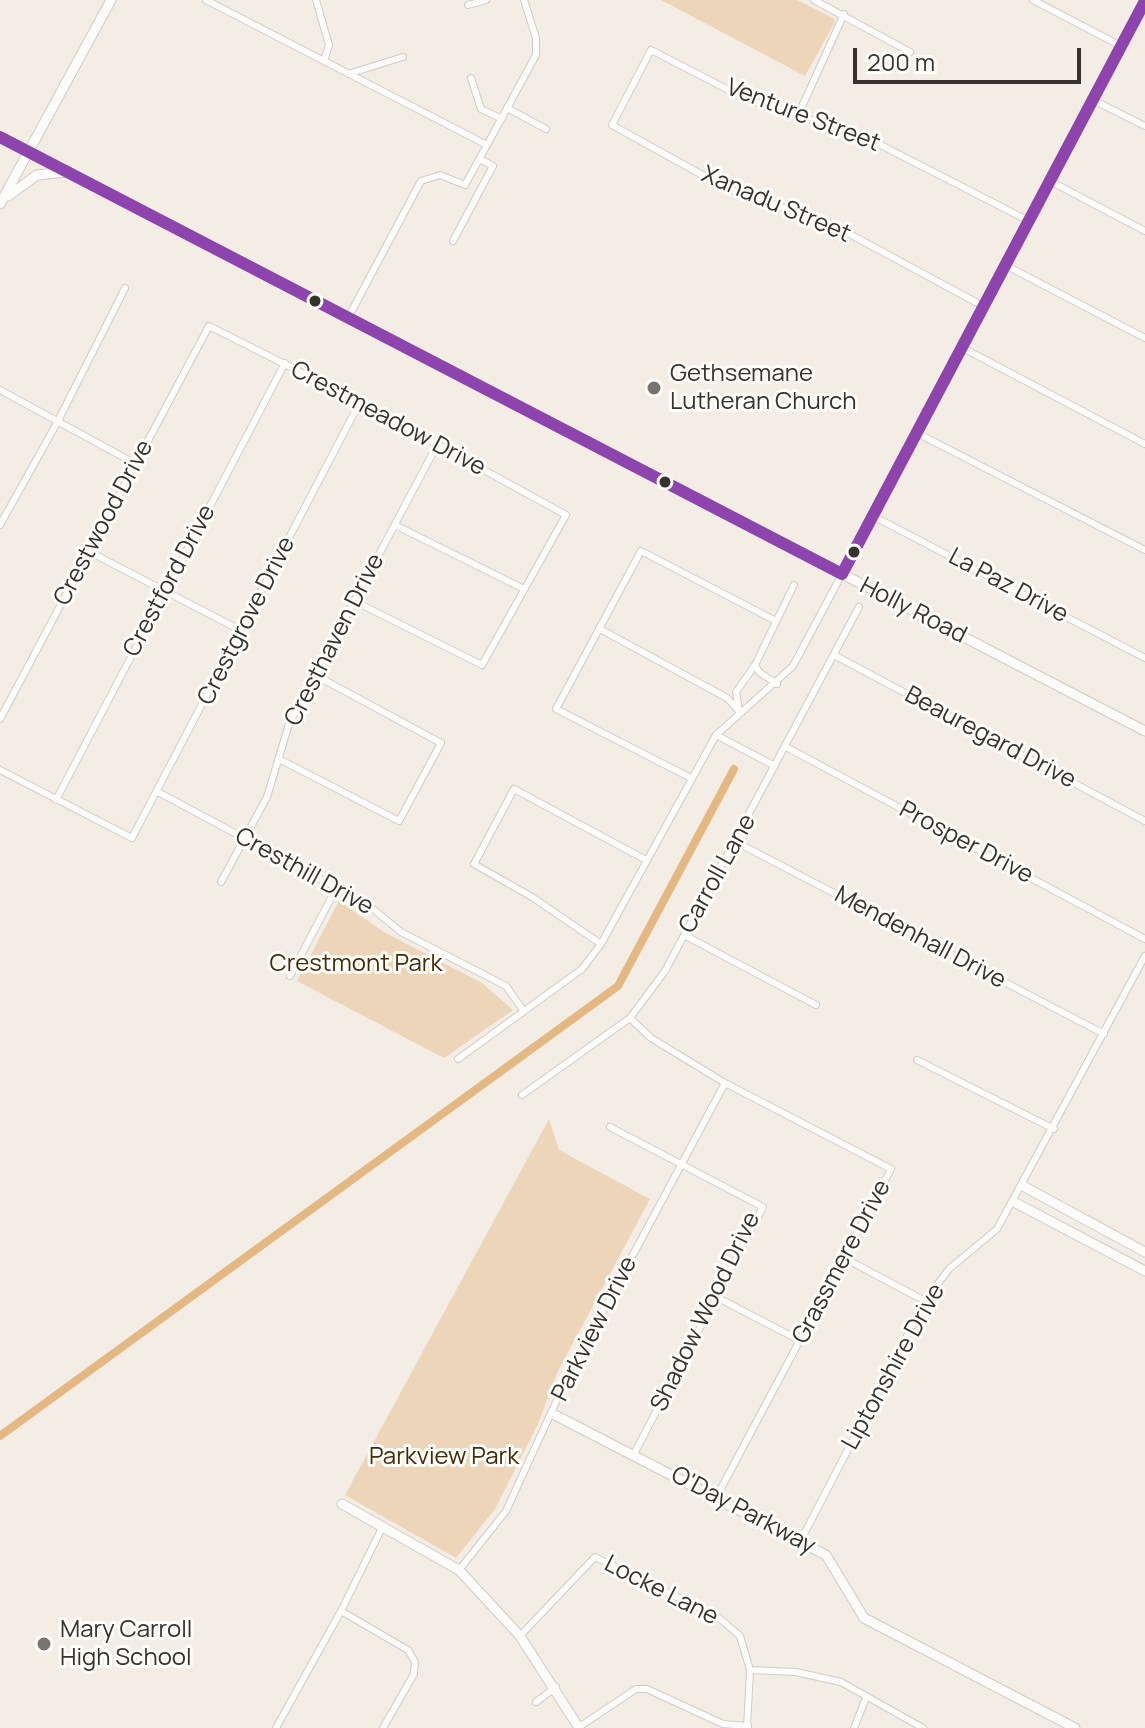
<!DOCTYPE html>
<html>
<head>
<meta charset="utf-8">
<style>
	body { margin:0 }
	#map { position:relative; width:1145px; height:1728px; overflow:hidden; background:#f3ede6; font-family:Manrope,sans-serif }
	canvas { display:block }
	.scale { position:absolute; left:853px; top:48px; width:228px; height:36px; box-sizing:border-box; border:4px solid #36322d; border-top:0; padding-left:10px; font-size:24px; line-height:28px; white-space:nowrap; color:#36322d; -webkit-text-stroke:6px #fffdfa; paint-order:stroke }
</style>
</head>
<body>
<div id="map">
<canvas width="1145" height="1728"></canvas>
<div class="scale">200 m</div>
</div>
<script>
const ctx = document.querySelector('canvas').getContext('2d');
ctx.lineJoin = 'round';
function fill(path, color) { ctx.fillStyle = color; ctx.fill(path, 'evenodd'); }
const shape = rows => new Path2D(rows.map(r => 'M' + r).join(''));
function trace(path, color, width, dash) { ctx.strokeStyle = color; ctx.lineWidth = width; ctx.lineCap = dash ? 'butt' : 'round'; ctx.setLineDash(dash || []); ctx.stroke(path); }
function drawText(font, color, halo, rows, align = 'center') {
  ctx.font = font + ' Manrope,sans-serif'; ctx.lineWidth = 6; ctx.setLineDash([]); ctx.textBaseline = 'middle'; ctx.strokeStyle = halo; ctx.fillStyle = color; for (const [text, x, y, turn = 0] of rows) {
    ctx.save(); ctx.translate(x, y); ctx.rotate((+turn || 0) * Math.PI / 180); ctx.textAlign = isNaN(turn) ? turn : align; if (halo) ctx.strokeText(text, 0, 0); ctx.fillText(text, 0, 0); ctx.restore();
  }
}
const green = shape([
	[661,0,797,0,833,18,835,22,805,76],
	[339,901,384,932,482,983,513,1010,444,1058,297,981],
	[549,1119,559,1150,650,1199,557,1373,538,1424,495,1509,456,1558,345,1495]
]);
const canal = shape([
	[0,1436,618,986,734,769]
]);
const street = shape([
	[206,0,487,145,465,185,440,175,421,181,348,318],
	[316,0,329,45,324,61],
	[814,0,910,52],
	[1033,0,1121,46],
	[468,5,486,0],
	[348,74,403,57],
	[471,78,481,109,502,119],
	[1093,100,1145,126],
	[507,108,546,129],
	[799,113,844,14],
	[487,145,536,55,536,38,524,0],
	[1050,181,1145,231],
	[453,241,493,166,480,159],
	[1005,265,1145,338],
	[983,306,831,224,726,188,612,125,651,50,746,99,865,137,1029,221],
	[961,347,1145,444],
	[0,390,136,464],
	[915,432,1145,550],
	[871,515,1145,658],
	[0,525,58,421,125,288],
	[395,525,524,589],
	[88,551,242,631],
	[600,629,727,698,739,711],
	[834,655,1145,821],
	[777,684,759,672,755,665,794,585],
	[739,711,736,692,755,665],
	[0,719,209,326,360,402,566,515,482,665,354,601],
	[716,735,775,766],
	[786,747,1145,939],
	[279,759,399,821,441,743,315,675],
	[0,770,132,838,360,402],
	[691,778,556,709,641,551,776,621],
	[158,792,367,904,401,932,506,986,523,1010],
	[56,800,285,363],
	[736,842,1104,1034],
	[221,882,267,797,289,724,437,445],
	[684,935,816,1005],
	[601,944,532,897,474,864,514,789,646,860],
	[290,976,337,887],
	[630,1018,651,1038,725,1083,891,1169,717,1496],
	[458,1059,582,969,601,944,716,735,793,666,842,574],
	[917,1060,1054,1129],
	[522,1095,630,1018,665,971,859,607],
	[610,1127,763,1207,634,1454],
	[846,1259,925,1301],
	[718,1298,801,1341],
	[801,1540,925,1301,949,1269,997,1229,1145,956],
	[459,1570,506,1511,568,1376,725,1083],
	[341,1611,408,1650,415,1662,414,1674,383,1728],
	[520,1636,595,1557,718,1617,740,1636,750,1670,747,1728],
	[750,1670,796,1672,841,1682,923,1728],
	[536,1702,556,1687],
	[579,1727,636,1689,647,1689,723,1724,748,1726],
	[276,1728,341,1611,383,1526],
	[854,1728,866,1698]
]);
const secondary = shape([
	[0,137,1145,731],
	[8,196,37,175,66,172],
	[0,204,111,0],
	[842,574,1145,1],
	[1023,1186,1145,1252],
	[1014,1202,1145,1271],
	[553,1414,826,1555,864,1618,1075,1728],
	[342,1504,459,1570,520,1636,579,1728]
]);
const bus1 = shape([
	[0,137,842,574,1145,1]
]);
const markers = [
	[315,301,7,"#36322d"],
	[654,388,8,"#78736e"],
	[665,482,7,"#36322d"],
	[854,552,7,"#36322d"],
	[44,1644,8,"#78736e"]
];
const streetNames = [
	["Venture Street",803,116,21],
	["Xanadu Street",776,205,23],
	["Crestmeadow Drive",388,419,28],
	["Crestwood Drive",104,523,-62],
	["Crestford Drive",170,581,-62],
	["La Paz Drive",1008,586,28],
	["Holly Road",913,611,27],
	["Crestgrove Drive",247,621,-63],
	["Cresthaven Drive",335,640,-63],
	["Beauregard Drive",990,738,28],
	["Prosper Drive",966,843,28],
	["Cresthill Drive",304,872,29],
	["Carroll Lane",718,874,-61],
	["Mendenhall Drive",920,938,28],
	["Grassmere Drive",842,1262,-62],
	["Shadow Wood Drive",706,1312,-64],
	["Parkview Drive",595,1329,-63],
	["Liptonshire Drive",894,1367,-61],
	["O'Day Parkway",743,1511,28],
	["Locke Lane",661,1591,27]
];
const poiNames = [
	["Gethsemane",670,374],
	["Lutheran Church",670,402],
	["Mary Carroll",60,1630],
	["High School",60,1658]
];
const parkNames = [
	["Crestmont Park",356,964],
	["Parkview Park",444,1457]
];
fill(green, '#ecd5b9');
trace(canal, '#e3b882', 8);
trace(street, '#d0cbc5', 8);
trace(secondary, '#d0cbc5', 11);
trace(street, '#fdfcfb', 6);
trace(secondary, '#fdfcfb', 9);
trace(bus1, '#8e44ad', 12);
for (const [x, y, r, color] of markers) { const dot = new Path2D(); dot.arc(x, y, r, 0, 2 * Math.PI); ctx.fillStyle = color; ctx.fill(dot); trace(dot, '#fffdfa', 3); }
drawText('24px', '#36322d', '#fffdfa', streetNames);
drawText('24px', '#36322d', '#fffdfa', poiNames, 'left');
drawText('24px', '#442c0b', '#fffdfa', parkNames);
</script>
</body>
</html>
